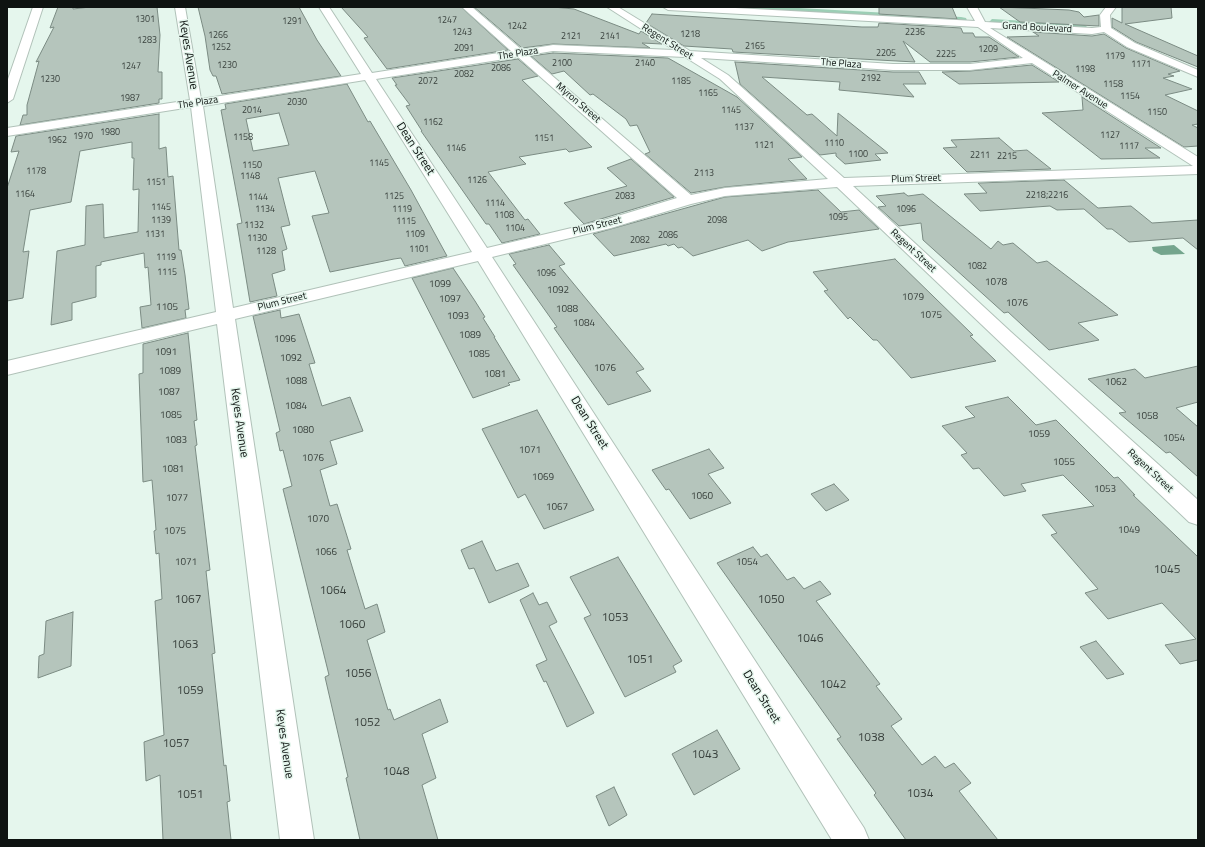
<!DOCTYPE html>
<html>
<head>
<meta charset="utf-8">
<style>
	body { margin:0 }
	#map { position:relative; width:1205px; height:847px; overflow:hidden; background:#e5f6ed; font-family:"Titillium Web",sans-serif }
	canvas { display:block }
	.frame { position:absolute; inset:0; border:8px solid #0e1311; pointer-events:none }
</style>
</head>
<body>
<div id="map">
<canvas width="1205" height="847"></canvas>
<div class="frame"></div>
</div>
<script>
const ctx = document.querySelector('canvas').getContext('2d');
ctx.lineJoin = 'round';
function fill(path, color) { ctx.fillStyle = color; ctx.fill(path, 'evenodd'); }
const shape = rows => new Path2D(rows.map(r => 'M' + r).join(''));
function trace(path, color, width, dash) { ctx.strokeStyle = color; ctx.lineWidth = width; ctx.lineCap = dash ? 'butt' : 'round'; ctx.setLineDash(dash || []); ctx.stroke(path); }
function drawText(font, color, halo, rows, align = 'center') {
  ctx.font = font + ' "Titillium Web",sans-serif'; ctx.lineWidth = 3; ctx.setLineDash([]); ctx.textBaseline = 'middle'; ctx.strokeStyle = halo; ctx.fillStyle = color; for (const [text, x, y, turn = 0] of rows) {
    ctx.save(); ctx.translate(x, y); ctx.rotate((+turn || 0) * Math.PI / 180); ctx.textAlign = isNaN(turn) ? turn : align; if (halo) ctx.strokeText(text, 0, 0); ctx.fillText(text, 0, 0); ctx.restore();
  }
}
const green = shape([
	[697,7,781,7,961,17,966,18,968,23],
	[992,19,1076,24,1085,25,1089,29,995,24,989,22]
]);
const water = shape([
	[1174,245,1185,254,1161,255,1153,251,1152,247]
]);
const building = shape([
	[58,7,73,7,73,9,90,7,157,7,160,35,158,72,162,72,162,99,159,99,159,103,20,125,23,115,27,115,27,105,39,61,36,62,54,27,50,28,58,7],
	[198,7,299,7,317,40,341,76,222,94,216,76,213,76,210,70,205,36,198,7],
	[341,7,461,7,508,50,387,69,364,38,368,37,341,7],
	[474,7,553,7,574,9,639,34,641,31,662,44,642,43,650,48,553,44,522,48,474,7],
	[879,7,952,7,957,19,879,14,879,7],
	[999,7,1069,10,1079,12,1084,17,1099,15,1099,26,1020,22,999,7],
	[1122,7,1171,7,1172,18,1125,24,1198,56,1198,67,1136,42,1112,27,1112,18,1122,23,1122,7],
	[652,14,862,27,878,27,879,23,961,28,963,33,973,33,975,37,989,37,1019,57,970,62,930,62,903,41,915,62,733,52,732,49,684,46,646,23,652,14],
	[1033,32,1092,36,1104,34,1126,48,1180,71,1168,74,1174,76,1163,78,1192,89,1165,95,1198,111,1198,124,1192,125,1198,128,1198,146,1184,147,1007,37,1039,36,1033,32],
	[553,53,668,58,737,97,802,157,788,159,807,179,725,187,691,193,645,154,650,152,637,125,630,126,626,119,593,94,590,95,564,71,552,74,531,56,553,53],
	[518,59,538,76,522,80,592,147,569,152,566,149,519,157,526,164,488,172,525,220,528,219,540,234,502,243,489,224,486,224,421,131,422,131,406,106,410,105,395,85,397,85,392,78,518,59],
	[735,62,893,72,919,72,926,84,903,84,914,97,839,90,840,82,762,77,807,115,812,114,837,136,838,113,888,153,875,154,881,160,845,164,836,156,836,153,820,155,740,84,735,62],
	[1032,65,1059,82,959,84,942,72,970,71,1032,65],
	[347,84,368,122,370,121,411,190,447,256,405,266,401,258,394,259,330,272,312,216,329,213,315,171,278,178,290,225,281,227,287,249,282,251,285,270,272,274,277,296,250,302,237,224,242,223,221,110,226,109,225,104,347,84],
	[279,113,289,145,253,151,246,119,279,113],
	[1082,97,1161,148,1145,148,1160,158,1101,159,1042,113,1083,110,1082,97],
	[159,114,159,149,166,147,168,177,173,176,179,250,181,250,185,275,189,309,185,310,186,318,142,328,140,307,151,305,148,267,145,268,144,253,101,262,101,265,96,266,96,297,72,303,72,320,51,325,57,251,85,245,86,206,103,204,104,238,138,232,139,189,133,190,134,158,132,158,132,142,80,151,71,202,30,210,23,252,29,251,23,298,7,301,7,188,19,151,11,152,16,136,159,114],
	[999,138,1014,151,1027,150,1051,169,967,172,943,148,957,147,951,140,999,138],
	[631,159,674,197,584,224,564,203,627,186,607,168,631,159],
	[1064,180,1098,208,1131,206,1152,223,1198,220,1198,250,1183,238,1129,242,1112,229,1107,229,1084,209,1057,210,1050,206,980,211,964,194,987,193,978,183,1064,180],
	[818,190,841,212,859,210,879,229,788,242,762,251,748,240,693,256,682,247,678,248,674,244,668,246,666,244,614,256,593,234,725,197,818,190],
	[904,193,908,196,923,194,991,249,998,241,1003,245,1013,243,1037,263,1047,261,1118,315,1078,323,1099,340,1049,350,1008,312,1004,313,923,240,921,223,899,226,878,207,886,206,876,196,904,193],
	[549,245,565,264,559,266,644,369,636,372,651,391,608,405,554,328,557,327,513,265,516,264,509,254,549,245],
	[895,259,973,335,970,336,996,361,911,378,877,340,873,340,850,317,848,319,824,291,828,290,813,272,895,259],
	[453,268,475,301,485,317,483,318,495,337,494,337,520,380,508,383,510,385,473,398,412,278,453,268],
	[280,310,281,318,299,314,315,363,309,364,322,406,350,397,363,431,330,441,337,464,320,470,330,506,337,504,351,549,347,550,365,609,377,604,385,632,367,640,388,710,390,709,394,720,440,699,448,722,422,734,436,778,422,785,438,840,360,840,346,778,348,777,325,677,329,675,283,489,292,486,283,450,280,451,276,433,280,431,253,316,280,310],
	[188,333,197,420,194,421,197,445,195,446,210,570,206,571,215,653,212,654,224,766,226,765,230,801,227,802,231,840,163,840,160,775,146,781,144,742,164,735,155,601,162,599,159,553,156,554,154,531,156,530,152,480,143,482,139,374,143,373,143,344,188,333],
	[1198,366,1198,402,1176,408,1198,427,1198,477,1170,452,1166,453,1119,413,1126,412,1088,379,1135,369,1145,378,1198,366],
	[1008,397,1036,425,1056,420,1114,478,1118,477,1135,495,1133,495,1198,557,1198,660,1180,664,1165,645,1196,639,1162,603,1108,619,1085,593,1098,589,1051,535,1057,533,1042,515,1094,506,1063,475,1021,484,1026,491,1004,496,979,468,973,469,961,455,967,453,942,426,975,417,965,407,1008,397],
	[537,410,594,510,544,529,525,494,518,498,482,429,537,410],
	[709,449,724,468,708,474,731,503,690,519,669,489,666,490,652,470,709,449],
	[834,484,849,500,826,511,811,494,834,484],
	[482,541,496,571,518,563,529,586,489,603,474,568,469,569,461,550,482,541],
	[753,547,761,557,767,554,787,580,794,577,804,589,820,581,831,594,816,601,880,684,876,686,902,719,891,726,922,765,935,756,945,768,954,763,971,783,959,791,998,840,906,840,874,795,876,793,837,739,841,737,717,563,753,547],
	[618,557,682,661,673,666,676,672,625,697,584,618,591,615,570,577,618,557],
	[533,593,539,605,547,602,557,622,549,626,594,713,567,727,546,681,544,682,536,665,547,660,520,600,533,593],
	[73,612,71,666,38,678,39,656,44,654,46,621,73,612],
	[1096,641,1124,674,1107,679,1080,647,1096,641],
	[717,730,740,769,694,795,672,754,717,730],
	[614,787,627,815,609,826,596,796,614,787]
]);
const minor = shape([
	[33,7,43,7,13,99,7,103,7,82,33,7],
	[175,7,185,7,201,99,361,74,319,7,329,7,372,73,511,51,462,7,472,7,522,50,553,45,674,50,607,7,618,7,690,51,893,64,970,64,1023,58,978,27,668,10,663,7,717,7,975,21,967,7,977,7,985,22,1092,28,1101,27,1100,15,1106,7,1116,7,1110,15,1111,28,1135,43,1198,70,1198,77,1127,47,1104,32,1092,34,990,28,1198,157,1198,174,853,186,1011,332,1198,500,1198,525,1189,522,837,187,725,196,691,204,611,228,492,257,864,828,869,840,832,840,478,261,235,319,314,840,280,840,217,324,7,375,7,361,216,312,191,107,7,136,7,128,190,100,175,7],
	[553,51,685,57,720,79,828,179,725,188,691,195,528,55,553,51],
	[518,57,677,198,601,221,487,248,376,79,518,57],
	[701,58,893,70,970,70,1032,63,1193,166,844,178,728,75,701,58],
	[365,80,472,252,233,308,203,106,365,80]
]);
const farNumbernames = [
	["1301",145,20],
	["1247",447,21],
	["1291",292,22],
	["1242",517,27],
	["1243",462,33],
	["2236",915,33],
	["1218",690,35],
	["1266",218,36],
	["2121",571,37],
	["2141",610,37],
	["1283",147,41],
	["2165",755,47],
	["1252",221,48],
	["2091",464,49],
	["1209",988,50],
	["2205",886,54],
	["2225",946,55],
	["1179",1115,57],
	["2100",562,64],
	["2140",645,64],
	["1171",1141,65],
	["1230",227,66],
	["1247",131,67],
	["2086",501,69],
	["1198",1085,70],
	["2082",464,75],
	["2192",871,79],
	["1230",50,80],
	["2072",428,82],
	["1185",681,82],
	["1158",1113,85],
	["1165",708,94],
	["1154",1130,97],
	["1987",130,99],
	["2030",297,103],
	["2014",252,111],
	["1145",731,111],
	["1150",1157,113],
	["1162",433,123],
	["1137",744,128],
	["1980",110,133],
	["1127",1110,136],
	["1970",83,137],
	["1158",243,138],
	["1151",544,139],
	["1962",57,141],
	["1110",834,144],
	["1121",764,146],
	["1117",1129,147],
	["1146",456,149],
	["1100",858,155],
	["2211",980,156],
	["2215",1007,157],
	["1145",379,164],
	["1150",252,166],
	["1178",36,172],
	["2113",704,174],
	["1148",250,177],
	["1126",477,181],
	["1151",156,183],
	["1164",25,195],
	["2218;2216",1047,196],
	["1125",394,197],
	["2083",625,197],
	["1144",258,198],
	["1114",495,204],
	["1145",161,208],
	["1134",265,210],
	["1119",402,210],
	["1096",906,210],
	["1108",504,216],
	["1095",838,218],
	["1139",161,221],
	["2098",717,221],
	["1115",406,222],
	["1132",254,226],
	["1104",515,229],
	["1131",155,235],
	["1109",415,235],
	["2086",668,236],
	["1130",257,239],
	["2082",640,241],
	["1101",419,250],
	["1128",266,252],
	["1119",166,258],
	["1082",977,267],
	["1115",167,273],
	["1096",546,274]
];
const farStreetnames = [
	["Grand Boulevard",1037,28,3],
	["Regent Street",667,42,32],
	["The Plaza",518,54,-9],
	["The Plaza",841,64,4],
	["Palmer Avenue",1080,90,32],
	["The Plaza",198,103,-9],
	["Myron Street",578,103,41],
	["Plum Street",916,179,-2],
	["Plum Street",597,226,-14],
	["Regent Street",913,251,43],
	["Plum Street",282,302,-14],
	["Regent Street",1150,471,43]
];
const numberNames = [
	["1078",996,283],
	["1099",440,285],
	["1092",558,291],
	["1079",913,298],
	["1097",450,300],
	["1076",1017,304],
	["1105",167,308],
	["1088",567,310],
	["1075",931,316],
	["1093",458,317],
	["1084",584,324],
	["1089",470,336],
	["1096",285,340],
	["1091",166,353],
	["1085",479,355],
	["1092",291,359],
	["1076",605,369],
	["1089",170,372],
	["1081",495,375],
	["1088",296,382],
	["1062",1116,383],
	["1087",169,393],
	["1084",296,407],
	["1085",171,416],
	["1058",1147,417],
	["1080",303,431],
	["1059",1039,435],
	["1054",1174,439],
	["1083",176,441],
	["1071",530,451],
	["1076",313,459],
	["1055",1064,463],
	["1081",173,470],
	["1069",543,478],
	["1053",1105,490],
	["1060",702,497],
	["1077",177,499],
	["1067",557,508],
	["1070",318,520],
	["1049",1129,531],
	["1075",175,532],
	["1066",326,553],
	["1071",186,563],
	["1054",747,563]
];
const streetNames = [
	["Keyes Avenue",188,55,81],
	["Dean Street",415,149,57],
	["Keyes Avenue",239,423,82],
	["Dean Street",589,423,58],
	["Dean Street",761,697,58],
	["Keyes Avenue",284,744,82]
];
const nearNumbernames = [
	["1045",1167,570],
	["1064",333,591],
	["1067",188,600],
	["1050",771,600],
	["1053",615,618],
	["1060",352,625],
	["1046",810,639],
	["1063",185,645],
	["1051",640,660],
	["1056",358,674],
	["1042",833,685],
	["1059",190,691],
	["1052",367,723],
	["1038",871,738],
	["1057",176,744],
	["1043",705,755],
	["1048",396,772],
	["1034",920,794],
	["1051",190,795]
];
fill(green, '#9cceb5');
fill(water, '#74a58d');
fill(building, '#b5c5bc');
trace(building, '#7b8b83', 1);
trace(minor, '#b1c2b9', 2);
fill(minor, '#fff');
drawText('9px', '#38403c', null, farNumbernames);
drawText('10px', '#0e1311', '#e5f6ed', farStreetnames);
drawText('10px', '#38403c', null, numberNames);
drawText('12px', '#0e1311', '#e5f6ed', streetNames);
drawText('12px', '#38403c', null, nearNumbernames);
</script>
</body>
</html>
